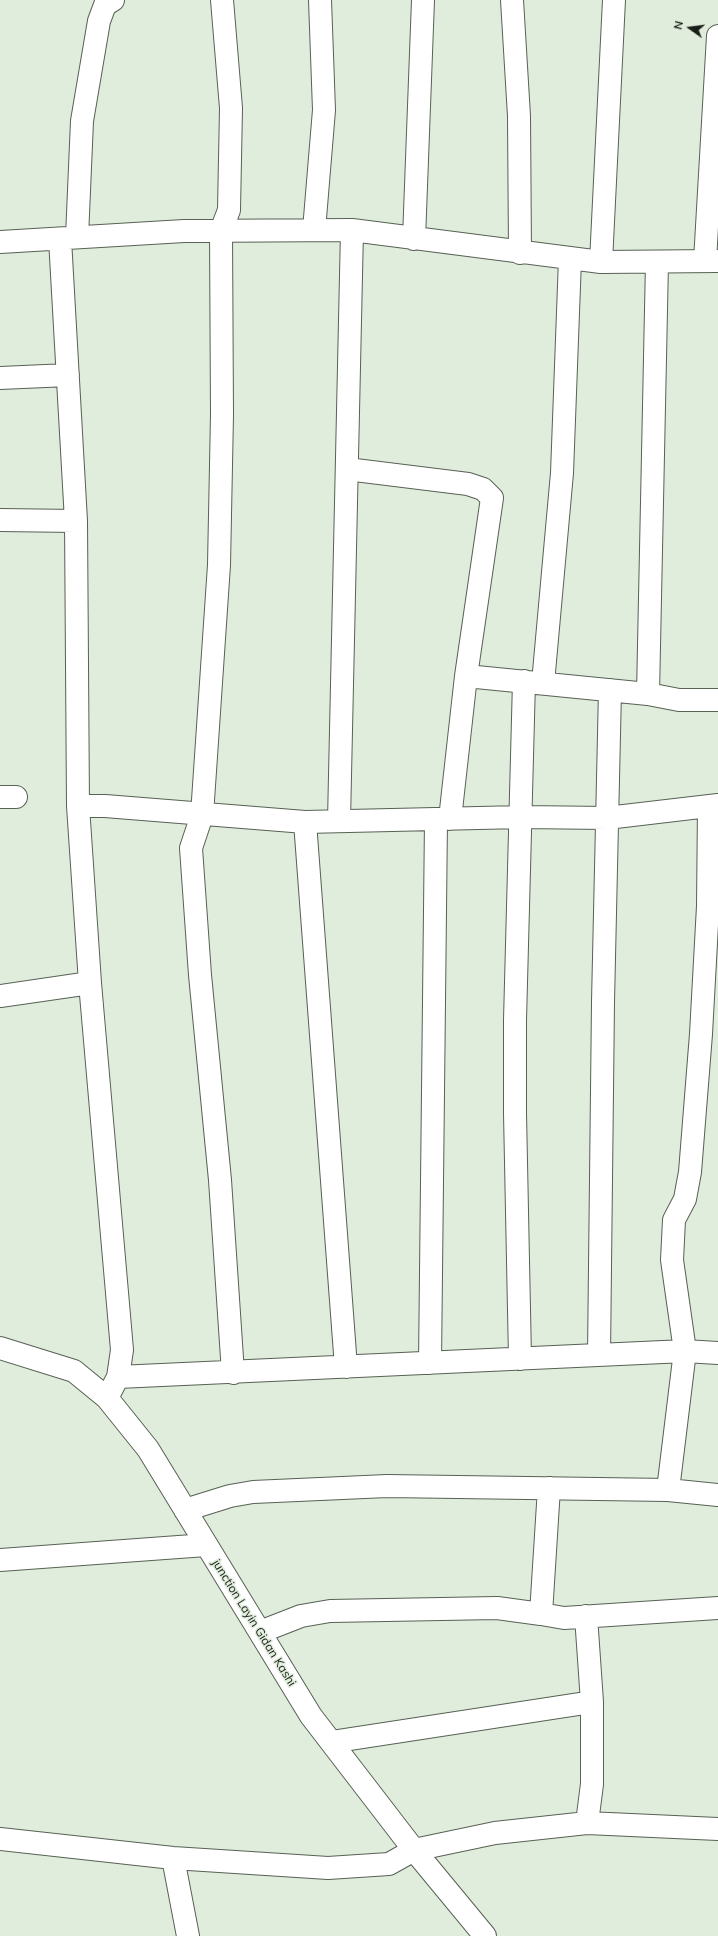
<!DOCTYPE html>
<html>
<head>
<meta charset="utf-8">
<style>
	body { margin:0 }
	#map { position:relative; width:718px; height:1936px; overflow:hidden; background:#e0ecdc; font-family:Mulish,sans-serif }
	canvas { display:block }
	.north { position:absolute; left:670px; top:8px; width:40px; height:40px; -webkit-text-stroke:3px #e0ecdc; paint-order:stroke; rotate:284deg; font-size:11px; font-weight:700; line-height:16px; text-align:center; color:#191d17 }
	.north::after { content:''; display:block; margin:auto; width:14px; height:18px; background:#191d17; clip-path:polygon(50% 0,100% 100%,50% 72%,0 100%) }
</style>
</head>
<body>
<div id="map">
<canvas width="718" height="1936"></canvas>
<div class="north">N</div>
</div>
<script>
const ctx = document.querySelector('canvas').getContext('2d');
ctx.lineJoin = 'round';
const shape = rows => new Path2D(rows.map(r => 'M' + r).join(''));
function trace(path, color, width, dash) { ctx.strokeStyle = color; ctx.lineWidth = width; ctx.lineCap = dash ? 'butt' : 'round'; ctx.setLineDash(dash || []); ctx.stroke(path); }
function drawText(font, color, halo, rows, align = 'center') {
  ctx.font = font + ' Mulish,sans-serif'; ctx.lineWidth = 3; ctx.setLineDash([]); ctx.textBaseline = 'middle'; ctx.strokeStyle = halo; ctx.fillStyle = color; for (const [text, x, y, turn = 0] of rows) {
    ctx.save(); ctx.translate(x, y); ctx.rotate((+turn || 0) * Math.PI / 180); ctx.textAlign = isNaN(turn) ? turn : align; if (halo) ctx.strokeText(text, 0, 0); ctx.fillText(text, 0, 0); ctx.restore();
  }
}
const street = shape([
	[222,0,231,108,229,210,221,231,222,415,219,565,202,815,191,848,200,975,220,1180,233,1373],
	[512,0,519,116,520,253],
	[314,230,324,110,320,0],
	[77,237,82,121,99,21,105,5,113,0],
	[60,239,76,521,78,806,90,983,122,1350,118,1377,107,1398],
	[414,239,423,0],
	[0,242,184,231,352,230,601,262,718,261],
	[705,261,718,36],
	[601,262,614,0],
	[0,378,68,375],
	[347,469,468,484,483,489,492,498,466,676,450,819],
	[0,520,76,521],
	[466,676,648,694,679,700,718,700],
	[543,683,562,473,570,259],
	[648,694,657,262],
	[0,797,16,797],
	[78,806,105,806,305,822,522,817,607,818,718,805],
	[339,821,352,230],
	[305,822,346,1367],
	[0,996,90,983],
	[0,1348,74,1371,107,1398,148,1449,311,1716,414,1850,485,1936],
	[599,1355,603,1002,610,690],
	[520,1359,515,1113,515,1020,524,681],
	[430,1363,436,820],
	[118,1377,685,1351,718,1353],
	[668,1490,685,1351,672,1260,674,1220,685,1199,690,1172,701,1034,708,906,709,806],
	[185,1510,230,1496,253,1492,387,1486,668,1490,718,1495],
	[0,1560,206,1545],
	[541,1614,564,1618,718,1608],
	[586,1616,592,1702,592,1784,587,1823],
	[260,1632,301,1616,330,1611,497,1608,541,1614,549,1488],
	[331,1742,592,1702],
	[0,1839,173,1858,328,1868,389,1864,414,1850,495,1833,587,1823,718,1829],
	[173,1858,188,1936]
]);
const streetNames = [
	["junction Layin Gidan Kashi",254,1623,58]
];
trace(street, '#576154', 24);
trace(street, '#fff', 22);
drawText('12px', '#191d17', '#e0ecdc', streetNames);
</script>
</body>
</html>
